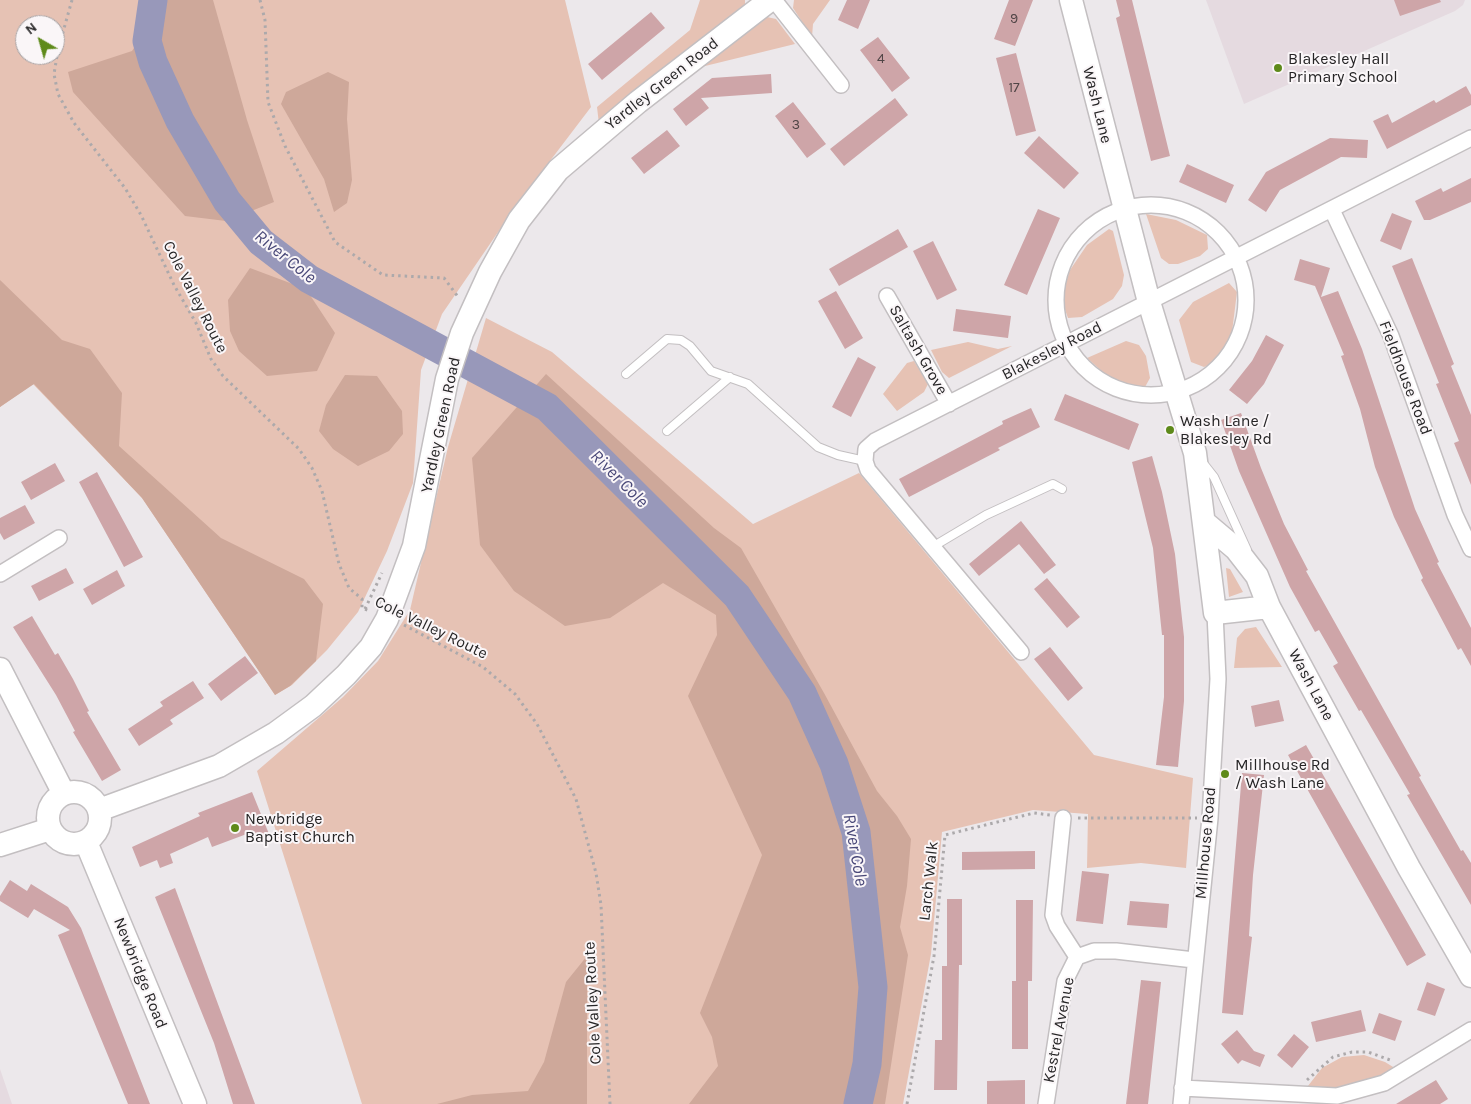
<!DOCTYPE html>
<html>
<head>
<meta charset="utf-8">
<style>
	body { margin:0 }
	#map { position:relative; width:1471px; height:1104px; overflow:hidden; background:#ece8eb; font-family:Karla,sans-serif }
	canvas { display:block }
	.north { position:absolute; left:15px; top:15px; width:50px; height:50px; box-sizing:border-box; background:#faf6f8; border:1px solid #a5a2a4; border-radius:50%; rotate:322deg; font-size:14px; font-weight:700; line-height:20px; text-align:center; color:#262526 }
	.north::after { content:''; display:block; margin:auto; width:18px; height:22px; background:#5e8a1a; clip-path:polygon(50% 0,100% 100%,50% 72%,0 100%) }
</style>
</head>
<body>
<div id="map">
<canvas width="1471" height="1104"></canvas>
<div class="north">N</div>
</div>
<script>
const ctx = document.querySelector('canvas').getContext('2d');
ctx.lineJoin = 'round';
function fill(path, color) { ctx.fillStyle = color; ctx.fill(path, 'evenodd'); }
const shape = rows => new Path2D(rows.map(r => 'M' + r).join(''));
function trace(path, color, width, dash) { ctx.strokeStyle = color; ctx.lineWidth = width; ctx.lineCap = dash ? 'butt' : 'round'; ctx.setLineDash(dash || []); ctx.stroke(path); }
function drawText(font, color, halo, rows, align = 'center') {
  ctx.font = font + ' Karla,sans-serif'; ctx.lineWidth = 4; ctx.setLineDash([]); ctx.textBaseline = 'middle'; ctx.strokeStyle = halo; ctx.fillStyle = color; for (const [text, x, y, turn = 0] of rows) {
    ctx.save(); ctx.translate(x, y); ctx.rotate((+turn || 0) * Math.PI / 180); ctx.textAlign = isNaN(turn) ? turn : align; if (halo) ctx.strokeText(text, 0, 0); ctx.fillText(text, 0, 0); ctx.restore();
  }
}
const built = shape([
	[1206,0,1465,0,1463,5,1455,11,1244,104],
	[0,1069,12,1104,0,1104]
]);
const green = shape([
	[0,0,565,0,591,107,518,203,442,314,421,370,413,483,387,551,358,612,327,650,292,685,275,695,142,498,33,384,0,407],
	[25,25,55,25,55,55,25,55],
	[700,0,745,0,745,5,599,124,597,107,690,30],
	[794,0,830,0,813,24,812,37,793,8],
	[767,17,776,19,795,44,701,67],
	[1146,214,1176,220,1207,235,1208,249,1200,256,1178,264,1169,264,1161,258],
	[1109,229,1113,231,1124,275,1122,286,1113,299,1082,317,1068,318,1061,298,1070,270,1087,245],
	[1229,283,1237,292,1232,332,1227,346,1209,365,1204,367,1191,362,1179,320,1193,302],
	[486,318,552,352,753,524,859,473,1094,755,1193,778,1186,868,1141,863,1087,868,1088,814,1033,810,942,832,931,954,903,1104,362,1104,257,771,343,697,378,661,410,610,448,447],
	[1126,341,1139,345,1146,356,1150,378,1145,387,1132,388,1106,375,1087,358],
	[968,342,998,349,1012,346,949,378,942,372,931,350],
	[914,361,928,384,924,392,897,411,883,394,907,363],
	[1226,568,1230,569,1243,592,1229,597],
	[1256,627,1282,667,1234,668,1237,638,1245,629],
	[1364,1055,1385,1062,1398,1070,1382,1079,1336,1091,1304,1091,1322,1068,1342,1057]
]);
const forest = shape([
	[158,0,213,0,247,120,274,202,226,221,185,216,73,92,68,72,132,51,157,13],
	[328,72,349,82,347,119,352,180,347,203,334,212,324,179,281,104,286,92],
	[250,268,306,289,335,333,317,371,267,376,239,351,230,331,228,300],
	[0,280,62,340,90,349,122,393,119,446,221,538,304,579,323,604,316,661,290,686,275,695,142,498,34,384,0,407],
	[546,374,714,528,741,548,824,693,877,791,897,816,911,839,907,886,900,927,908,955,885,1104,689,1104,718,1066,712,1037,700,1013,762,855,688,696,717,635,716,615,663,583,610,618,565,626,514,591,480,545,472,458],
	[345,375,377,376,402,411,403,434,389,451,358,466,333,449,319,431,326,405],
	[587,956,587,1104,437,1104,472,1095,528,1091,544,1062,566,982]
]);
const river = shape([
	[153,0,147,41,153,62,180,121,227,201,261,242,309,279,547,407,737,596,802,693,834,764,856,832,873,987,867,1064,858,1104]
]);
const building = shape([
	[847,0,870,0,858,29,838,20],
	[1009,0,1033,0,1015,46,994,39],
	[1116,0,1132,0,1170,156,1151,161,1116,18,1120,16],
	[1394,0,1440,0,1441,2,1400,16],
	[651,12,665,28,602,80,588,64],
	[878,37,910,78,892,92,860,50],
	[1016,53,1036,131,1016,136,996,58],
	[771,74,772,93,701,98,709,108,686,126,673,109,712,78],
	[1466,86,1471,95,1471,105,1387,149,1373,121,1388,114,1392,123,1434,100,1436,103],
	[895,98,908,115,844,166,830,149],
	[793,102,826,144,807,158,775,116],
	[667,130,680,146,644,174,631,158],
	[1039,136,1079,173,1064,189,1024,153],
	[1330,138,1368,140,1367,158,1341,157,1280,190,1266,212,1248,200,1266,172],
	[1187,164,1234,185,1226,203,1179,182],
	[1471,178,1471,202,1430,220,1424,220,1415,201,1441,188,1443,192],
	[1038,209,1060,218,1027,295,1004,285],
	[1392,213,1412,221,1401,250,1380,241],
	[898,229,908,247,839,286,829,269],
	[933,241,957,290,937,300,913,251],
	[1412,258,1454,364,1451,366,1471,415,1471,485,1454,443,1459,441,1436,384,1439,383,1392,266],
	[1300,259,1330,268,1321,297,1338,291,1362,349,1415,509,1439,562,1437,563,1471,628,1471,666,1461,648,1458,650,1421,580,1423,578,1394,517,1375,467,1360,409,1341,356,1344,355,1315,286,1294,280],
	[836,291,863,338,845,349,818,301],
	[956,309,1011,316,1008,338,953,331],
	[1266,335,1284,345,1264,384,1247,404,1229,390,1252,361],
	[858,357,876,367,851,417,832,407],
	[1065,394,1139,424,1129,450,1054,420],
	[1031,408,1040,427,998,448,1000,450,909,497,899,479,1003,424,1002,421],
	[1241,413,1261,468,1284,524,1308,570,1306,571,1421,776,1419,777,1461,851,1463,850,1471,863,1471,905,1407,795,1410,794,1361,710,1359,711,1333,666,1338,663,1319,630,1315,632,1290,587,1239,471,1221,420],
	[1152,456,1162,492,1175,554,1184,637,1184,701,1178,767,1156,765,1164,697,1164,635,1162,635,1153,548,1132,462],
	[55,463,65,481,31,500,21,482],
	[97,472,143,557,124,567,79,482],
	[25,505,35,523,4,540,0,533,0,518],
	[1021,521,1056,565,1044,574,1019,544,979,576,969,564],
	[66,568,74,583,39,601,31,586],
	[117,570,125,586,92,605,83,589],
	[1047,578,1080,617,1067,628,1034,589],
	[32,616,55,655,58,653,73,679,89,711,87,712,121,770,102,781,73,732,75,731,56,695,13,627],
	[1050,647,1083,688,1068,701,1034,659],
	[245,656,258,673,221,701,208,684],
	[193,681,204,698,170,720,173,724,139,746,128,729,163,706,160,702],
	[1279,700,1284,721,1255,727,1251,706],
	[1306,745,1426,955,1407,966,1288,755],
	[1242,773,1264,775,1253,875,1249,936,1252,937,1243,1015,1222,1013],
	[252,792,269,834,255,840,252,832,212,847,208,837,170,854,173,863,160,868,157,860,140,867,132,847,200,816,198,813],
	[1035,851,1035,869,962,870,962,852],
	[1082,871,1109,874,1103,924,1076,921],
	[10,880,27,891,31,884,68,907,81,928,150,1104,128,1104,58,935,70,930,34,909,28,918,0,901,0,896],
	[175,888,255,1104,233,1104,214,1043,155,897],
	[947,899,962,899,962,965,959,965,957,1090,934,1090,935,1040,942,1040,942,966,947,966],
	[1016,900,1033,900,1032,981,1028,981,1028,1049,1012,1049,1012,981,1021,981,1016,981],
	[1130,901,1169,904,1167,928,1127,925],
	[1141,980,1161,982,1148,1104,1126,1104],
	[1427,982,1445,989,1435,1016,1417,1010],
	[1361,1010,1366,1031,1316,1042,1311,1022],
	[1379,1013,1402,1021,1395,1041,1372,1033],
	[1237,1030,1254,1051,1265,1055,1260,1067,1242,1060,1238,1064,1221,1044],
	[1294,1034,1309,1047,1292,1068,1277,1055],
	[1025,1080,1025,1104,987,1104,987,1081],
	[1436,1080,1448,1099,1440,1104,1396,1104]
]);
const path = shape([
	[72,0,58,50,54,74,58,94,74,123,125,188,141,215,174,285,196,323,211,359,223,376,299,449,312,468,322,491,339,564,349,588,362,599,362,608,370,611],
	[260,0,265,20,268,102,285,146,335,242,383,275,444,278,459,298],
	[365,609,382,573],
	[404,625,483,667,515,694,537,724,576,799,596,873,601,905,610,1104],
	[1078,818,1197,818],
	[1307,1080,1333,1057,1352,1052,1368,1052,1393,1061],
	[907,1104,934,956,945,835,1034,813,1050,815]
]);
const lane = shape([
	[626,374,667,339,681,340,690,346,711,371,748,384,818,447,838,455,865,461],
	[667,431,730,377],
	[1203,463,1214,477,1247,550],
	[934,546,986,515,1053,484,1062,489]
]);
const street = shape([
	[774,0,841,85],
	'1056 300a95 95 0 1 1 190 0a95 95 0 1 1-190 0Z',
	[1332,210,1391,336,1455,515,1471,549],
	[887,296,949,404],
	[0,574,59,538],
	[1021,652,868,470,865,461,866,449,875,441,1471,138],
	[1063,818,1053,915,1057,926,1077,957],
	[1182,1088,1337,1096,1384,1083,1471,1030],
	[1046,1104,1065,981,1077,957,1094,951,1116,951,1194,960],
	[1181,1104,1210,818,1218,679,1215,613]
]);
const secondary = shape([
	[1071,0,1149,302,1195,453,1215,613,1269,607],
	[1204,522,1236,549,1257,576,1269,607,1409,868,1471,976],
	[0,669,64,794],
	'48 818a26 26 0 1 1 52 0a26 26 0 1 1-52 0Z',
	[99,810,219,766,276,733,313,706,346,675,371,647,387,619,414,546,447,379,462,333,490,272,519,220,558,170,638,102,770,0],
	[86,842,195,1104],
	[0,845,50,829]
]);
const markers = [
	[1278,68,5,"#5e8a1a"],
	[1170,430,5,"#5e8a1a"],
	[1225,774,5,"#5e8a1a"],
	[235,828,5,"#5e8a1a"]
];
const numberNames = [
	["9",1014,19],
	["4",881,59],
	["17",1014,88],
	["3",796,125]
];
const poiNames = [
	["Blakesley Hall",1288,59],
	["Primary School",1288,77],
	["Wash Lane /",1180,421],
	["Blakesley Rd",1180,439],
	["Millhouse Rd",1235,765],
	["/ Wash Lane",1235,783],
	["Newbridge",245,819],
	["Baptist Church",245,837]
];
const streetNames = [
	["Yardley Green Road",662,84,-38],
	["Wash Lane",1097,105,76],
	["Cole Valley Route",195,297,63],
	["Saltash Grove",918,350,60],
	["Blakesley Road",1052,351,-27],
	["Fieldhouse Road",1405,378,69],
	["Yardley Green Road",441,425,-78],
	["Cole Valley Route",431,628,26],
	["Wash Lane",1311,685,62],
	["Millhouse Road",1206,843,-85],
	["Larch Walk",929,881,-84],
	["Newbridge Road",140,973,68],
	["Cole Valley Route",593,1003,-93],
	["Kestrel Avenue",1059,1030,-79]
];
const waterNames = [
	["River Cole",285,257,39],
	["River Cole",619,479,45],
	["River Cole",855,850,80]
];
fill(built, '#e5dae0');
fill(green, '#e6c2b4');
fill(forest, '#cea89a');
trace(river, '#9898ba', 29);
fill(building, '#cea5a8');
trace(lane, '#c3bfc1', 10);
trace(street, '#c3bfc1', 18);
trace(secondary, '#c3bfc1', 25);
trace(path, '#aca9ab', 3, [2.5, 4]);
trace(lane, '#fff', 8);
trace(street, '#fff', 15);
trace(secondary, '#fff', 22);
for (const [x, y, r, color] of markers) { const dot = new Path2D(); dot.arc(x, y, r, 0, 2 * Math.PI); ctx.fillStyle = color; ctx.fill(dot); trace(dot, '#faf6f8', 2); }
drawText('14px', '#504546', null, numberNames);
drawText('16px', '#262526', '#faf6f8', poiNames, 'left');
drawText('16px', '#262526', '#faf6f8', streetNames);
drawText('italic 18px', '#494878', '#faf6f8', waterNames);
</script>
</body>
</html>
